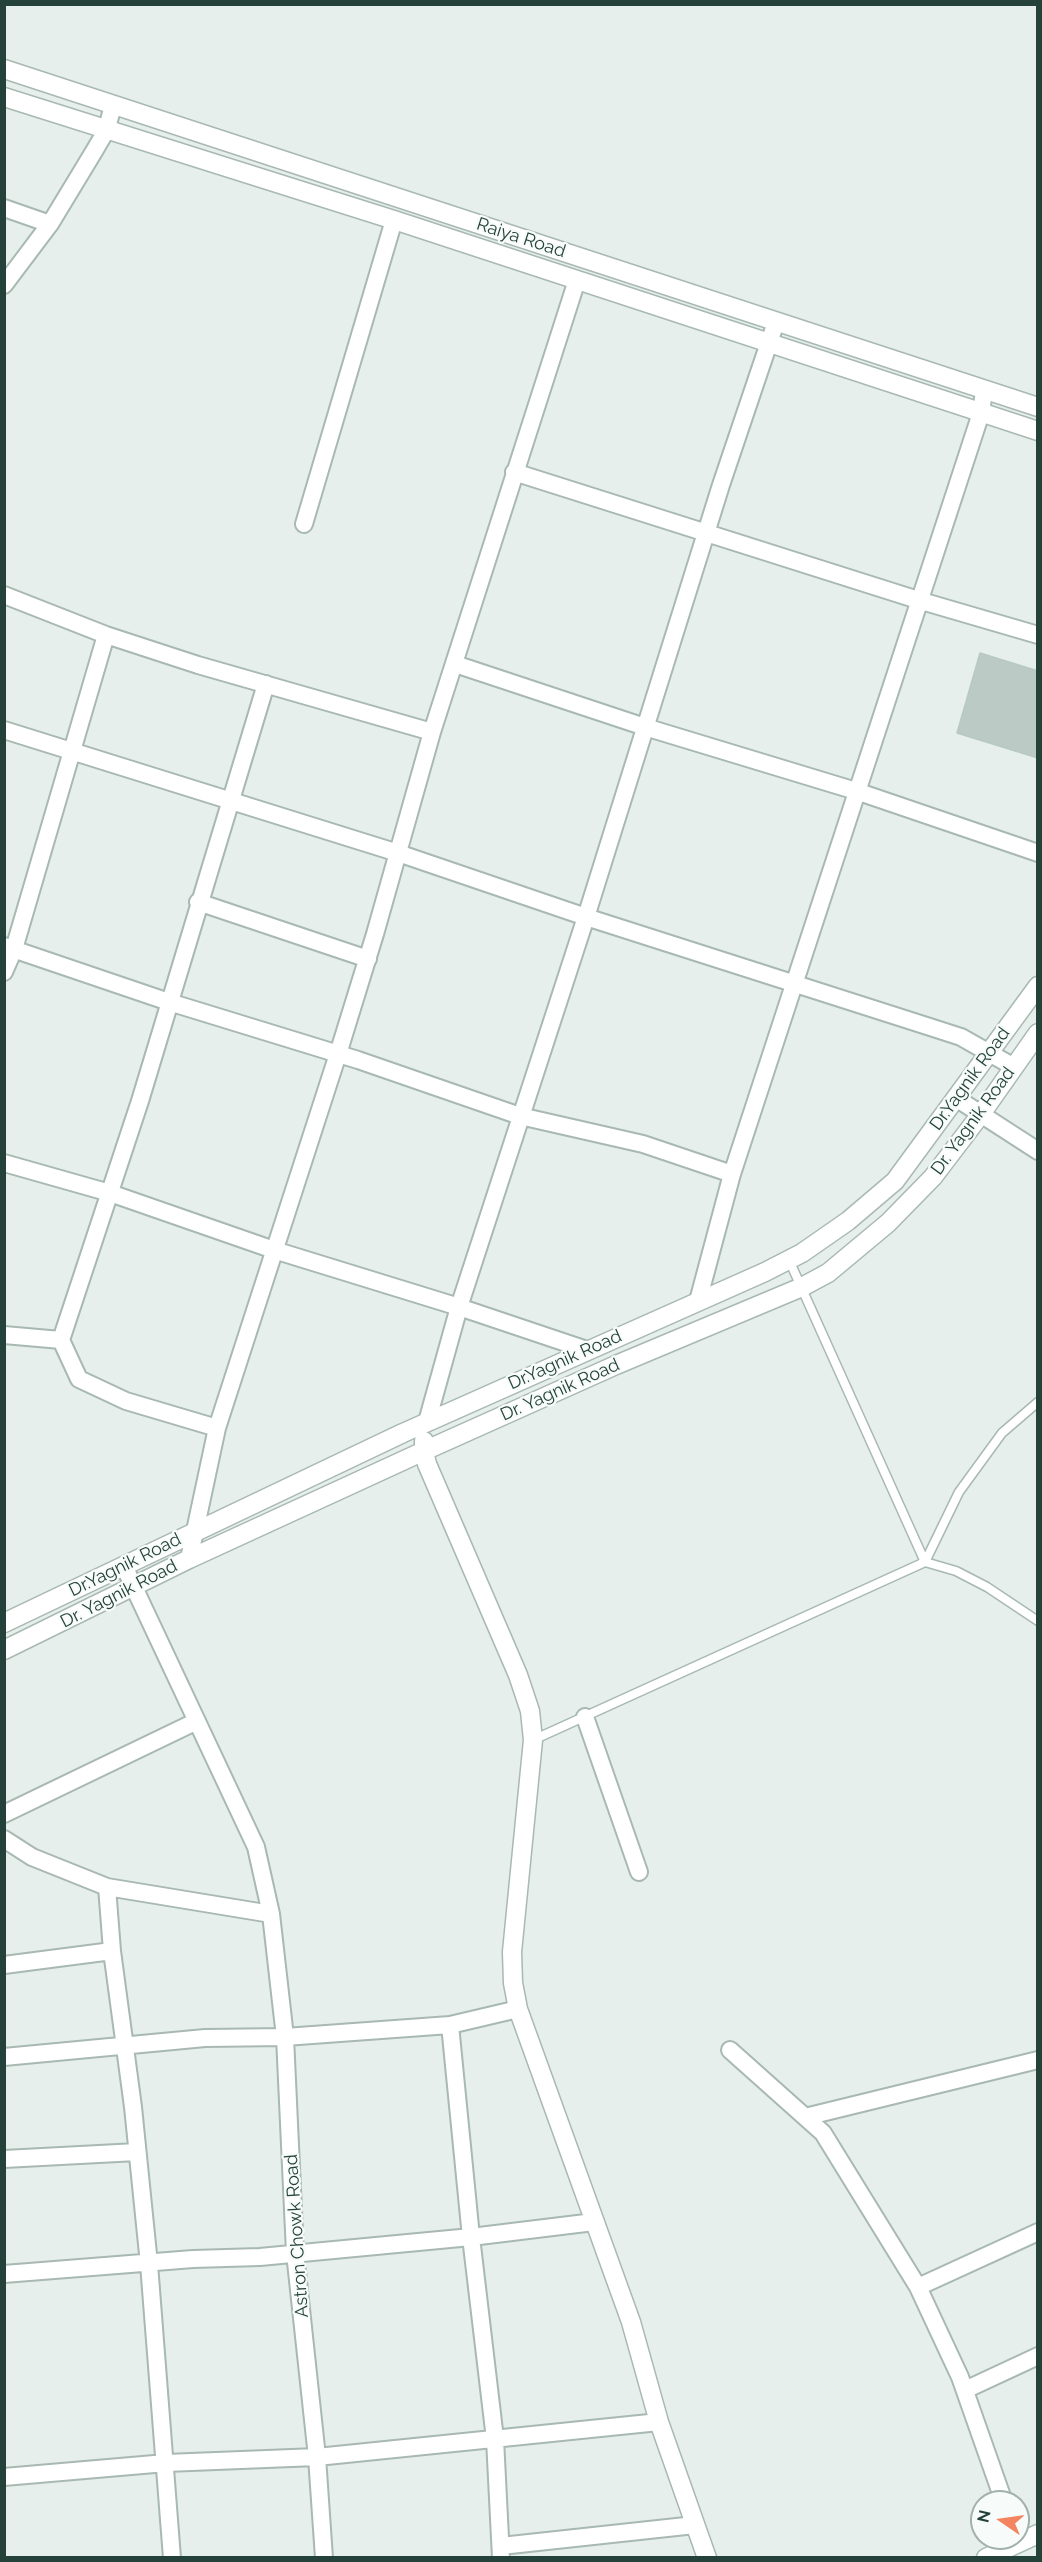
<!DOCTYPE html>
<html>
<head>
<meta charset="utf-8">
<style>
	body { margin:0 }
	#map { position:relative; width:1042px; height:2562px; overflow:hidden; background:#e6efeb; font-family:Raleway,sans-serif }
	canvas { display:block }
	.frame { position:absolute; inset:0; border:6px solid #24423a; pointer-events:none }
	.north { position:absolute; left:970px; top:2490px; width:60px; height:60px; box-sizing:border-box; background:#f7fbf9; border:2px solid #a3b1ad; border-radius:50%; rotate:283deg; font-size:16px; font-weight:700; line-height:24px; text-align:center; color:#24423a }
	.north::after { content:''; display:block; margin:auto; width:21px; height:27px; background:#f4845f; clip-path:polygon(50% 0,100% 100%,50% 72%,0 100%) }
</style>
</head>
<body>
<div id="map">
<canvas width="1042" height="2562"></canvas>
<div class="frame"></div>
<div class="north">N</div>
</div>
<script>
const ctx = document.querySelector('canvas').getContext('2d');
ctx.lineJoin = 'round';
function fill(path, color) { ctx.fillStyle = color; ctx.fill(path, 'evenodd'); }
const shape = rows => new Path2D(rows.map(r => 'M' + r).join(''));
function trace(path, color, width, dash) { ctx.strokeStyle = color; ctx.lineWidth = width; ctx.lineCap = dash ? 'butt' : 'round'; ctx.setLineDash(dash || []); ctx.stroke(path); }
function drawText(font, color, halo, rows, align = 'center') {
  ctx.font = font + ' Raleway,sans-serif'; ctx.lineWidth = 4.5; ctx.setLineDash([]); ctx.textBaseline = 'middle'; ctx.strokeStyle = halo; ctx.fillStyle = color; for (const [text, x, y, turn = 0] of rows) {
    ctx.save(); ctx.translate(x, y); ctx.rotate((+turn || 0) * Math.PI / 180); ctx.textAlign = isNaN(turn) ? turn : align; if (halo) ctx.strokeText(text, 0, 0); ctx.fillText(text, 0, 0); ctx.restore();
  }
}
const building = shape([
	[980,653,1038,671,1038,758,957,733,980,653]
]);
const service = shape([
	[789,1260,925,1562],
	[925,1562,959,1492,1002,1433,1038,1402],
	[533,1740,925,1562,956,1571,987,1587,1038,1621]
]);
const minor = shape([
	[4,208,50,224],
	[4,285,50,224,93,153,106,131,113,106],
	[514,472,918,600,1038,635],
	[304,524,394,220],
	[4,595,106,635,198,665,432,732],
	[455,664,645,727,856,791,1038,853],
	[4,730,398,853,586,917,930,1027,961,1037,1014,1067],
	[198,902,368,959],
	[4,946,169,1002,358,1060,520,1116,643,1144,732,1174],
	[4,972,14,949,106,635],
	[956,1098,1038,1151],
	[4,1163,110,1193,274,1250,459,1307,587,1350],
	[698,1301,732,1174,981,413,984,391],
	[4,1335,61,1340,79,1379,126,1401,217,1428],
	[61,1340,140,1101,266,684],
	[427,1422,459,1307,586,917,721,485,776,322],
	[189,1559,217,1428,338,1054,375,934,432,732,577,280],
	[585,1717,639,1872],
	[4,1814,197,1721],
	[4,1839,32,1857,107,1887,271,1914,256,1847,124,1566],
	[107,1887,112,1951,133,2107,149,2264,172,2558],
	[271,1914,285,2037,295,2253,317,2457,324,2558],
	[4,1965,112,1951],
	[450,2025,471,2237,495,2439,501,2558],
	[730,2050,823,2133,918,2287,960,2377,1004,2502],
	[4,2057,205,2038,285,2037,450,2025,518,2009],
	[805,2117,1038,2060],
	[4,2159,137,2152],
	[4,2274,193,2259,260,2257,471,2237,594,2222],
	[918,2287,1038,2232],
	[965,2390,1038,2356],
	[4,2477,166,2463,317,2457,659,2422],
	[501,2546,695,2525]
]);
const tertiary = shape([
	[4,69,1038,407],
	[4,97,394,220,1038,431],
	[424,1441,424,1451,427,1464,518,1675,530,1711,533,1740,512,1952,513,1983,518,2009,631,2322,659,2422,707,2558],
	[4,1623,403,1433,765,1272,802,1253,848,1221,895,1181,1038,986],
	[4,1650,189,1559,424,1451,616,1365,802,1287,828,1273,888,1223,933,1177,981,1114,1038,1033]
]);
const secondary = shape([
	[986,2558,1038,2534]
]);
const streetNames = [
	["Raiya Road",521,238,18],
	["Dr.Yagnik Road",970,1079,-54],
	["Dr. Yagnik Road",973,1121,-54],
	["Dr.Yagnik Road",565,1360,-24],
	["Dr. Yagnik Road",560,1390,-24],
	["Dr.Yagnik Road",125,1565,-26],
	["Dr. Yagnik Road",119,1594,-27],
	["Astron Chowk Road",297,2236,-94]
];
fill(building, '#bbcac4');
trace(building, '#b8c9c2', 1.5);
trace(service, '#a8b8b2', 11);
trace(minor, '#a8b8b2', 20);
trace(tertiary, '#a8b8b2', 21);
trace(secondary, '#a4bbb3', 21);
trace(service, '#fff', 8);
trace(minor, '#fff', 16);
trace(tertiary, '#fff', 18);
trace(secondary, '#fff', 18);
drawText('18px', '#24423a', '#f7fbf9', streetNames);
</script>
</body>
</html>
